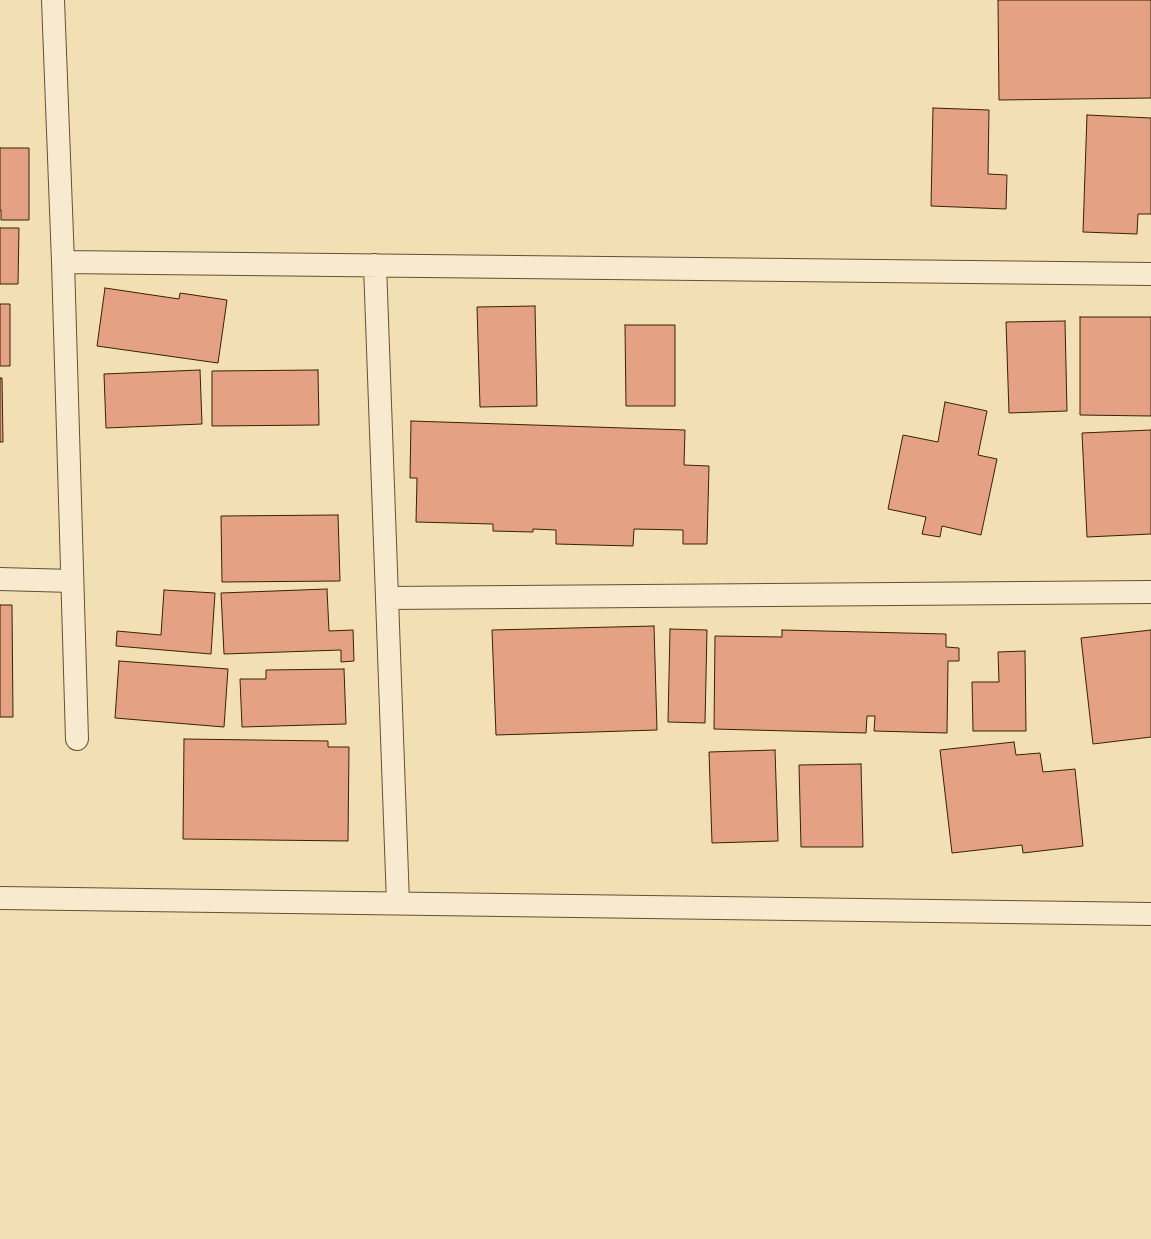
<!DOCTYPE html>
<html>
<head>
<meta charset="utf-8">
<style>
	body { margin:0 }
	canvas { display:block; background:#f2dfb4 }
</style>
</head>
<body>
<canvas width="1151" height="1239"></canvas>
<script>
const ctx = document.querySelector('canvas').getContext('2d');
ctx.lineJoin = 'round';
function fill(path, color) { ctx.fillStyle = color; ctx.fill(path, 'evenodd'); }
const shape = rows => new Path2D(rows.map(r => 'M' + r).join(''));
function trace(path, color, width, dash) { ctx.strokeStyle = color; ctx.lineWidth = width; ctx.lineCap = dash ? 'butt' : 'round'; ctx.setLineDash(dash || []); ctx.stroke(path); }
const building = shape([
	[998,0,1151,0,1151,98,999,100,998,0],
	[933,108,989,110,988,174,1007,175,1006,209,931,206,933,108],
	[1087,115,1151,118,1151,214,1138,214,1137,234,1083,232,1087,115],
	[0,148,29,148,29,220,1,220,1,210,0,210,0,148],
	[0,228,19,228,18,284,0,284,0,228],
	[105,288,179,299,180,293,227,300,218,363,97,346,105,288],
	[0,304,10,304,10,366,0,366,0,304],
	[535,306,537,406,480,407,477,307,535,306],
	[1080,317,1151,317,1151,416,1080,415,1080,317],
	[1065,321,1067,411,1009,413,1006,322,1065,321],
	[625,325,675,325,675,406,626,406,625,325],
	[200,370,202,424,106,428,104,374,200,370],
	[318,370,319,425,212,426,212,371,318,370],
	[0,378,2,378,3,442,0,442,0,378],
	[945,402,987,411,978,455,997,459,981,535,942,526,940,537,922,534,926,517,888,509,903,435,938,442,945,402],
	[411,421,685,430,684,465,709,466,707,544,683,544,683,530,634,529,633,546,556,544,556,530,533,529,533,532,493,531,493,524,416,522,417,478,410,478,411,421],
	[1151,430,1151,534,1087,537,1082,433,1151,430],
	[338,515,340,581,222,582,221,516,338,515],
	[327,589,329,631,353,630,354,661,341,662,341,650,224,654,221,593,327,589],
	[164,590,215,593,211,654,116,646,117,631,161,635,164,590],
	[0,605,12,605,13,717,0,717,0,605],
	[654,626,657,730,496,735,492,630,654,626],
	[670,629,707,630,705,723,668,722,670,629],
	[782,630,946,634,946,647,959,648,959,661,948,661,947,733,874,731,875,716,867,716,866,733,714,729,715,636,782,637,782,630],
	[1151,630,1151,737,1093,744,1081,638,1151,630],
	[1025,651,1026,731,973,731,972,682,999,682,998,652,1025,651],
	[119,661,228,669,224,727,115,718,119,661],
	[344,669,346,724,242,727,240,679,266,679,266,670,344,669],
	[184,739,328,741,328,747,349,747,348,841,183,839,184,739],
	[1014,742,1016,755,1040,753,1043,772,1075,769,1083,846,1023,853,1022,845,952,853,940,750,1014,742],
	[775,750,778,841,712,843,709,752,775,750],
	[861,764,863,847,801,847,799,765,861,764]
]);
const minor = shape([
	[53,0,63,262,77,739],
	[63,262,1151,274],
	[375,265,398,903],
	[0,579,72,581],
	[387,598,1151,592],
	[0,898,1151,914]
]);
fill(building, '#e4a183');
trace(building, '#382204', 1);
trace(minor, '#665130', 24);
trace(minor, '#f7eace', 22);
</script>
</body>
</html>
